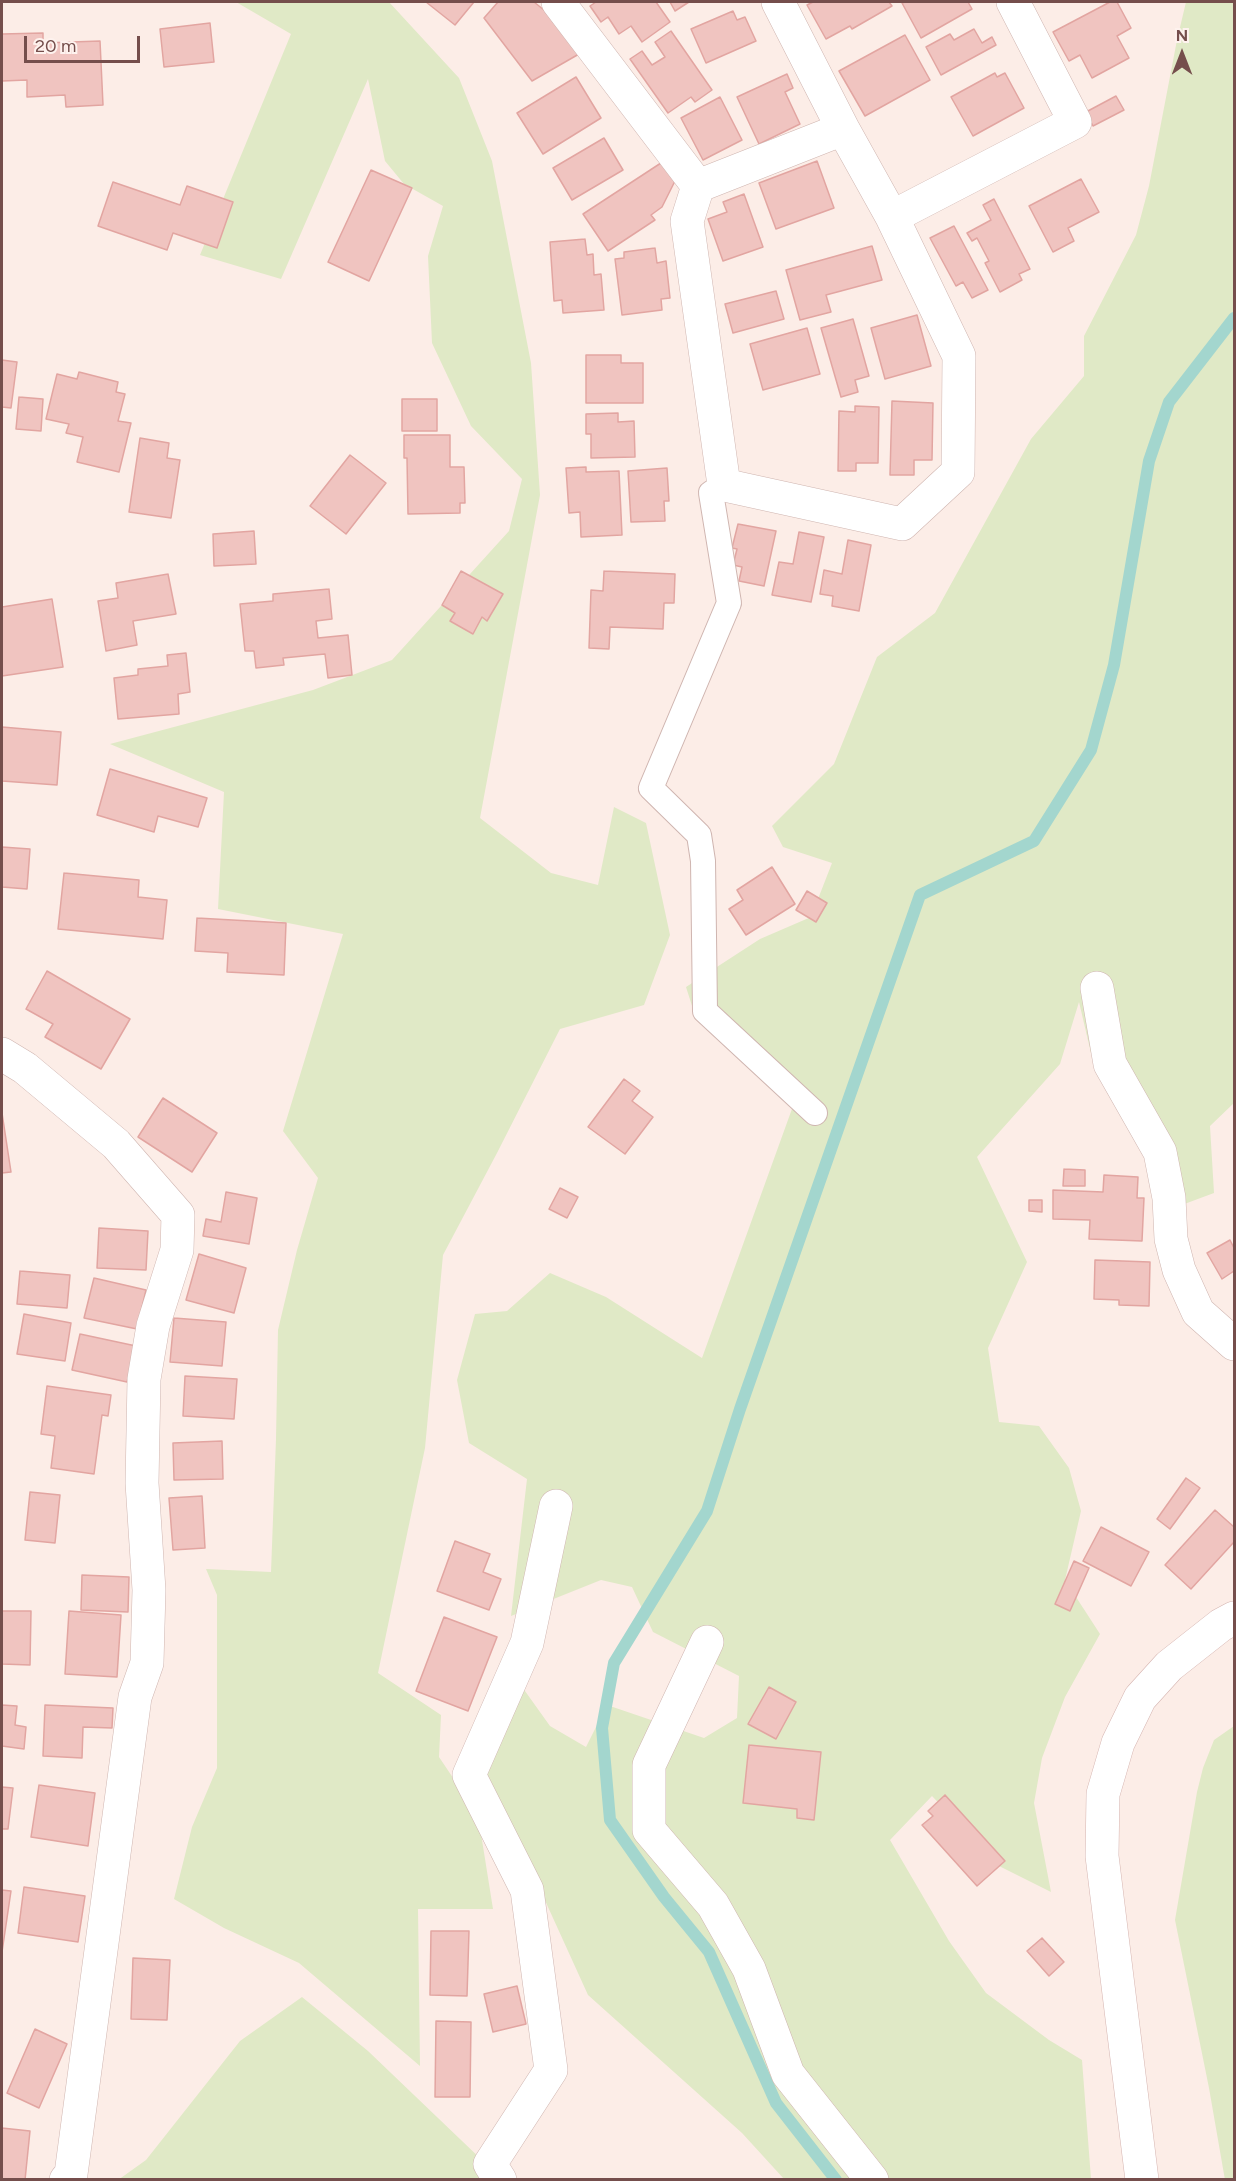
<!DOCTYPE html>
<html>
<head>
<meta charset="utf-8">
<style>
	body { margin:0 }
	#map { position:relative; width:1236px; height:2181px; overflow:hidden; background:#fcede7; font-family:Figtree,sans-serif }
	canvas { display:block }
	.frame { position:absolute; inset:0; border:3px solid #754e4c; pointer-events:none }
	.north { position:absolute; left:1152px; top:24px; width:60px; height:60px; -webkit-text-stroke:4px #fef2ee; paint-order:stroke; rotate:0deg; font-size:16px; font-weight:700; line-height:24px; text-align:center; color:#754e4c }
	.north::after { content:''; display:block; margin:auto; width:21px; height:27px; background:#754e4c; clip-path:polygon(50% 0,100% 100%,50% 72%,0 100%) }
	.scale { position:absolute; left:24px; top:36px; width:116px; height:27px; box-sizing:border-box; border:3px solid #754e4c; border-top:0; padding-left:8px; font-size:18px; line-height:21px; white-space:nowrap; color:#754e4c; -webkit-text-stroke:4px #fef2ee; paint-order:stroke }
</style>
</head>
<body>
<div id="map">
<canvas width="1236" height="2181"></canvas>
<div class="frame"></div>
<div class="north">N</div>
<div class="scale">20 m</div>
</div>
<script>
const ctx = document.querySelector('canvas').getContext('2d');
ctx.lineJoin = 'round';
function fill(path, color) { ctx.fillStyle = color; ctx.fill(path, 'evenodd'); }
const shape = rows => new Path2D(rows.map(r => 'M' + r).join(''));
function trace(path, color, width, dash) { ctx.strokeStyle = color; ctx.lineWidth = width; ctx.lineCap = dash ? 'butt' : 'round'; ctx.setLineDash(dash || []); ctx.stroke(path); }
const green = shape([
	[236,2,389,2,459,78,492,161,531,363,540,495,480,818,551,873,598,885,614,807,646,823,670,935,644,1005,560,1029,497,1153,443,1255,425,1448,378,1673,441,1715,439,1757,478,1815,493,1909,418,1909,420,2066,299,1963,224,1928,174,1899,192,1827,217,1768,217,1595,206,1569,271,1572,276,1439,278,1330,297,1250,318,1178,283,1131,343,934,218,909,224,792,110,744,313,690,392,660,509,531,522,479,471,426,432,343,428,256,443,206,404,184,385,161,368,79,281,279,200,255,291,34],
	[1186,2,1234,2,1234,1103,1210,1126,1214,1193,1179,1206,1161,1140,1091,1053,1079,1002,1060,1064,977,1157,1027,1262,988,1348,999,1422,1039,1426,1069,1468,1081,1511,1065,1580,1100,1634,1065,1697,1042,1758,1034,1803,1051,1892,999,1866,932,1796,890,1840,949,1941,986,1993,1049,2040,1082,2060,1091,2179,784,2179,742,2133,588,1995,523,1852,480,1773,515,1677,550,1726,586,1747,607,1705,704,1738,737,1718,739,1676,653,1632,632,1587,601,1580,511,1616,527,1479,469,1443,457,1380,475,1314,507,1311,550,1273,606,1297,702,1358,797,1095,693,1009,686,987,760,939,811,917,832,863,783,847,772,826,834,764,877,657,935,613,1031,439,1084,376,1084,336,1136,235,1149,186,1177,40],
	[1234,1726,1234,2179,1225,2180,1209,2088,1175,1920,1197,1792,1203,1768,1214,1740],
	[302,1997,368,2051,484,2162,488,2180,118,2180,146,2160,240,2041]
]);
const stream = shape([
	[836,2180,776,2103,709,1952,664,1897,610,1820,602,1728,614,1663,707,1511,740,1409,920,895,1034,841,1091,750,1114,665,1149,461,1169,402,1234,318]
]);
const building = shape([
	[426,2,474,2,455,25,426,2],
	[498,2,534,2,544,10,579,54,532,81,484,18,498,2],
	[596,2,656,2,670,22,642,42,631,26,619,34,608,17,601,22,590,6,596,2],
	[670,2,689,2,675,11,670,2],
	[813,2,889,2,892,6,852,29,850,26,826,39,807,5,813,2],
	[905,2,968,2,972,9,921,38,902,3,905,2],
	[1110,2,1117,2,1131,28,1117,36,1129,58,1092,78,1080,55,1069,61,1053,32,1110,2],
	[733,11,737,20,745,17,756,41,706,63,691,29,733,11],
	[210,23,214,62,164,67,160,29,210,23],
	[974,29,982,43,992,37,996,45,941,75,926,47,950,34,954,40,974,29],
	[671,31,712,90,695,102,691,97,668,113,630,59,642,51,652,65,665,57,655,42,671,31],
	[43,33,43,43,100,41,103,105,66,107,65,95,27,97,27,80,2,81,2,34,43,33],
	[905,35,930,80,865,116,839,71,905,35],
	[995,73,997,77,1005,73,1024,108,973,136,951,97,995,73],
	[787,74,793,88,785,92,800,124,759,144,737,97,787,74],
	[576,77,601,118,543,154,517,113,576,77],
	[1116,96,1124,110,1093,126,1086,112,1116,96],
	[720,97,742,140,703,160,681,118,720,97],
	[604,138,623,170,572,200,553,168,604,138],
	[664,161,676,179,662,207,651,215,655,220,608,251,583,214,664,161],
	[817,161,834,208,776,229,759,183,817,161],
	[371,170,412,188,369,281,328,262,371,170],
	[1081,179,1099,212,1068,228,1074,241,1053,252,1029,206,1081,179],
	[113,182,180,205,187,186,233,202,217,248,173,233,167,250,98,226,113,182],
	[744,194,763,247,723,261,708,219,727,212,723,202,744,194],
	[994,199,1030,269,1019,274,1022,280,1000,292,985,263,989,261,977,238,972,241,967,233,991,220,983,205,994,199],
	[954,226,988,290,972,298,963,282,956,286,930,238,954,226],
	[585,239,587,255,593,254,594,275,601,274,604,310,563,313,562,300,554,301,550,242,585,239],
	[872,246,882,280,826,295,831,312,800,320,786,270,872,246],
	[655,248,657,263,666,261,670,298,661,299,662,310,622,315,615,259,624,258,624,252,655,248],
	[776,291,784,319,733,333,725,304,776,291],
	[917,315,931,366,885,379,871,328,917,315],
	[853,319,869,376,855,380,858,392,841,397,821,328,853,319],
	[807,328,820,374,763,390,750,344,807,328],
	[586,355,621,355,621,363,643,363,643,403,586,403,586,355],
	[2,360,17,362,11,408,2,407,2,360],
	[79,372,118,382,116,392,125,394,118,421,131,423,119,472,77,462,83,437,66,433,69,424,46,419,57,374,77,379,79,372],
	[19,397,43,399,41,431,16,429,19,397],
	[402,399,437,399,437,431,402,431,402,399],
	[892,401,933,403,932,460,914,460,914,475,890,475,892,401],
	[855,406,879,407,878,463,856,463,856,471,838,471,839,411,855,412,855,406],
	[618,413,618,422,634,421,635,457,591,458,591,434,586,434,586,414,618,413],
	[404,435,450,435,450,467,464,467,465,503,460,503,460,513,408,514,407,458,404,458,404,435],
	[140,438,169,443,167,458,180,460,171,518,129,512,140,438],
	[350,455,386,483,346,534,310,506,350,455],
	[586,467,586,472,619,471,622,535,581,537,580,512,569,513,566,468,586,467],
	[667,468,669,501,664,501,665,521,631,522,628,471,667,468],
	[738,524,776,531,764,586,739,581,742,567,733,565,737,549,732,548,738,524],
	[254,531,256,564,214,566,213,534,254,531],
	[799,532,824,537,811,602,772,595,779,562,793,564,799,532],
	[848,540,871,545,859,611,832,606,833,596,820,594,824,570,842,574,848,540],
	[461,571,503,594,487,621,482,617,473,634,450,621,455,613,442,605,461,571],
	[604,571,675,574,674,603,664,603,663,629,610,627,609,649,589,648,591,590,603,591,604,571],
	[168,574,176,614,133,621,137,645,106,651,98,601,118,598,116,583,168,574],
	[329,589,332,619,316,621,318,638,348,635,352,675,328,678,325,654,283,658,284,665,256,668,254,651,245,651,240,604,273,601,273,594,329,589],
	[52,599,63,667,2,676,2,607,52,599],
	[186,653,190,692,178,694,179,714,118,719,114,678,138,675,138,669,168,666,167,655,186,653],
	[2,727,61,732,57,785,2,781,2,727],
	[110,769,207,798,198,827,158,816,154,832,97,815,110,769],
	[2,847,30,849,27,889,2,887,2,847],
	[772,867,795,904,746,935,729,909,743,900,737,890,772,867],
	[64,873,139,880,138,897,167,900,163,939,58,929,64,873],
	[807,891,827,903,816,922,796,910,807,891],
	[197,918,286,923,284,975,227,972,228,953,195,951,197,918],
	[47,971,130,1019,101,1069,45,1037,53,1024,26,1009,47,971],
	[624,1079,640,1091,632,1101,653,1117,625,1154,588,1127,624,1079],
	[163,1098,217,1133,192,1172,138,1137,163,1098],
	[2,1113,11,1172,2,1173,2,1113],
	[1064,1169,1085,1170,1085,1186,1063,1186,1064,1169],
	[1104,1175,1138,1177,1137,1198,1144,1198,1142,1241,1089,1239,1090,1220,1053,1219,1053,1190,1103,1192,1104,1175],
	[560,1188,578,1197,567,1218,549,1209,560,1188],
	[226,1192,257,1198,249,1244,203,1236,206,1219,221,1222,226,1192],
	[1029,1200,1042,1200,1042,1212,1029,1211,1029,1200],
	[99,1228,148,1231,146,1270,97,1268,99,1228],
	[1230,1240,1234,1248,1234,1271,1222,1279,1207,1253,1230,1240],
	[199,1254,246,1268,234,1313,186,1300,199,1254],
	[1095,1260,1150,1262,1149,1306,1119,1305,1119,1300,1094,1299,1095,1260],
	[20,1271,70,1275,67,1308,17,1304,20,1271],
	[94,1278,146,1290,137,1329,84,1318,94,1278],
	[24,1314,71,1323,65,1361,17,1354,24,1314],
	[174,1318,226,1322,222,1366,170,1362,174,1318],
	[80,1334,136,1346,127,1382,72,1370,80,1334],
	[185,1376,237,1379,234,1419,183,1416,185,1376],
	[47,1386,111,1395,108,1416,102,1415,94,1474,51,1468,55,1436,41,1434,47,1386],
	[222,1441,223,1479,174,1480,173,1443,222,1441],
	[1186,1478,1200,1488,1170,1529,1157,1519,1186,1478],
	[30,1492,60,1495,55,1543,25,1540,30,1492],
	[202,1496,205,1548,173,1550,169,1498,202,1496],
	[1215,1510,1234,1527,1234,1542,1191,1589,1165,1565,1215,1510],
	[1101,1527,1149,1552,1131,1586,1083,1561,1101,1527],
	[455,1541,490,1554,483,1572,501,1579,489,1610,437,1591,455,1541],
	[1074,1561,1089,1568,1070,1611,1055,1604,1074,1561],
	[82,1575,129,1577,128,1612,81,1610,82,1575],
	[2,1611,31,1611,30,1665,2,1664,2,1611],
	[69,1611,121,1615,117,1677,65,1674,69,1611],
	[444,1617,497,1637,468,1711,416,1691,444,1617],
	[769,1687,796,1702,776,1739,748,1724,769,1687],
	[2,1705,17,1706,15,1725,26,1727,24,1749,2,1746,2,1705],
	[45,1705,113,1708,112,1728,83,1727,82,1758,43,1756,45,1705],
	[749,1745,821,1752,814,1820,797,1818,797,1809,743,1803,749,1745],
	[39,1785,95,1793,88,1846,31,1837,39,1785],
	[2,1787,13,1788,8,1829,2,1829,2,1787],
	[945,1795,1005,1861,977,1886,922,1825,933,1816,928,1811,945,1795],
	[24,1887,85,1896,78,1942,18,1933,24,1887],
	[2,1890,11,1891,2,1952,2,1890],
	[431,1931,469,1931,467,1996,430,1995,431,1931],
	[1042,1938,1064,1962,1049,1976,1027,1951,1042,1938],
	[133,1958,170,1960,167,2020,131,2019,133,1958],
	[517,1986,526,2024,493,2032,484,1994,517,1986],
	[436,2021,471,2022,470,2097,435,2097,436,2021],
	[35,2029,67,2044,39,2108,7,2093,35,2029],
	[2,2128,30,2131,25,2180,2,2180,2,2128]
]);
const lane = shape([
	[724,485,711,493,729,603,651,788,699,835,703,861,705,1011,815,1113]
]);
const street = shape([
	[558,2,698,186,687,221,724,485,902,524,958,472,959,356,892,217,843,129,778,2],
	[698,186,843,129],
	[892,217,1075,122,1013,2],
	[1097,988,1110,1064,1160,1152,1169,1198,1171,1239,1179,1270,1198,1312,1234,1344],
	[2,1054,25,1068,116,1144,178,1215,177,1250,153,1326,144,1379,142,1483,149,1590,147,1663,135,1697,71,2174,66,2180],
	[707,1642,649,1765,649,1830,713,1905,749,1969,788,2074,872,2180],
	[500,2180,490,2164,551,2070,527,1890,469,1775,527,1643,556,1506]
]);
const secondary = shape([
	[1142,2180,1102,1856,1103,1794,1118,1743,1140,1698,1169,1666,1221,1625,1234,1618]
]);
fill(green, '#e0e9c6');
trace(stream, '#a3d6ce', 12);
fill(building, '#f0c4c0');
trace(building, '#e2a5a1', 1.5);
trace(lane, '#cfb5b0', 26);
trace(street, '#cfb5b0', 34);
trace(secondary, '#d5b4b0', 34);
trace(lane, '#fff', 24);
trace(street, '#fff', 33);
trace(secondary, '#fff', 33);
</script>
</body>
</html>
